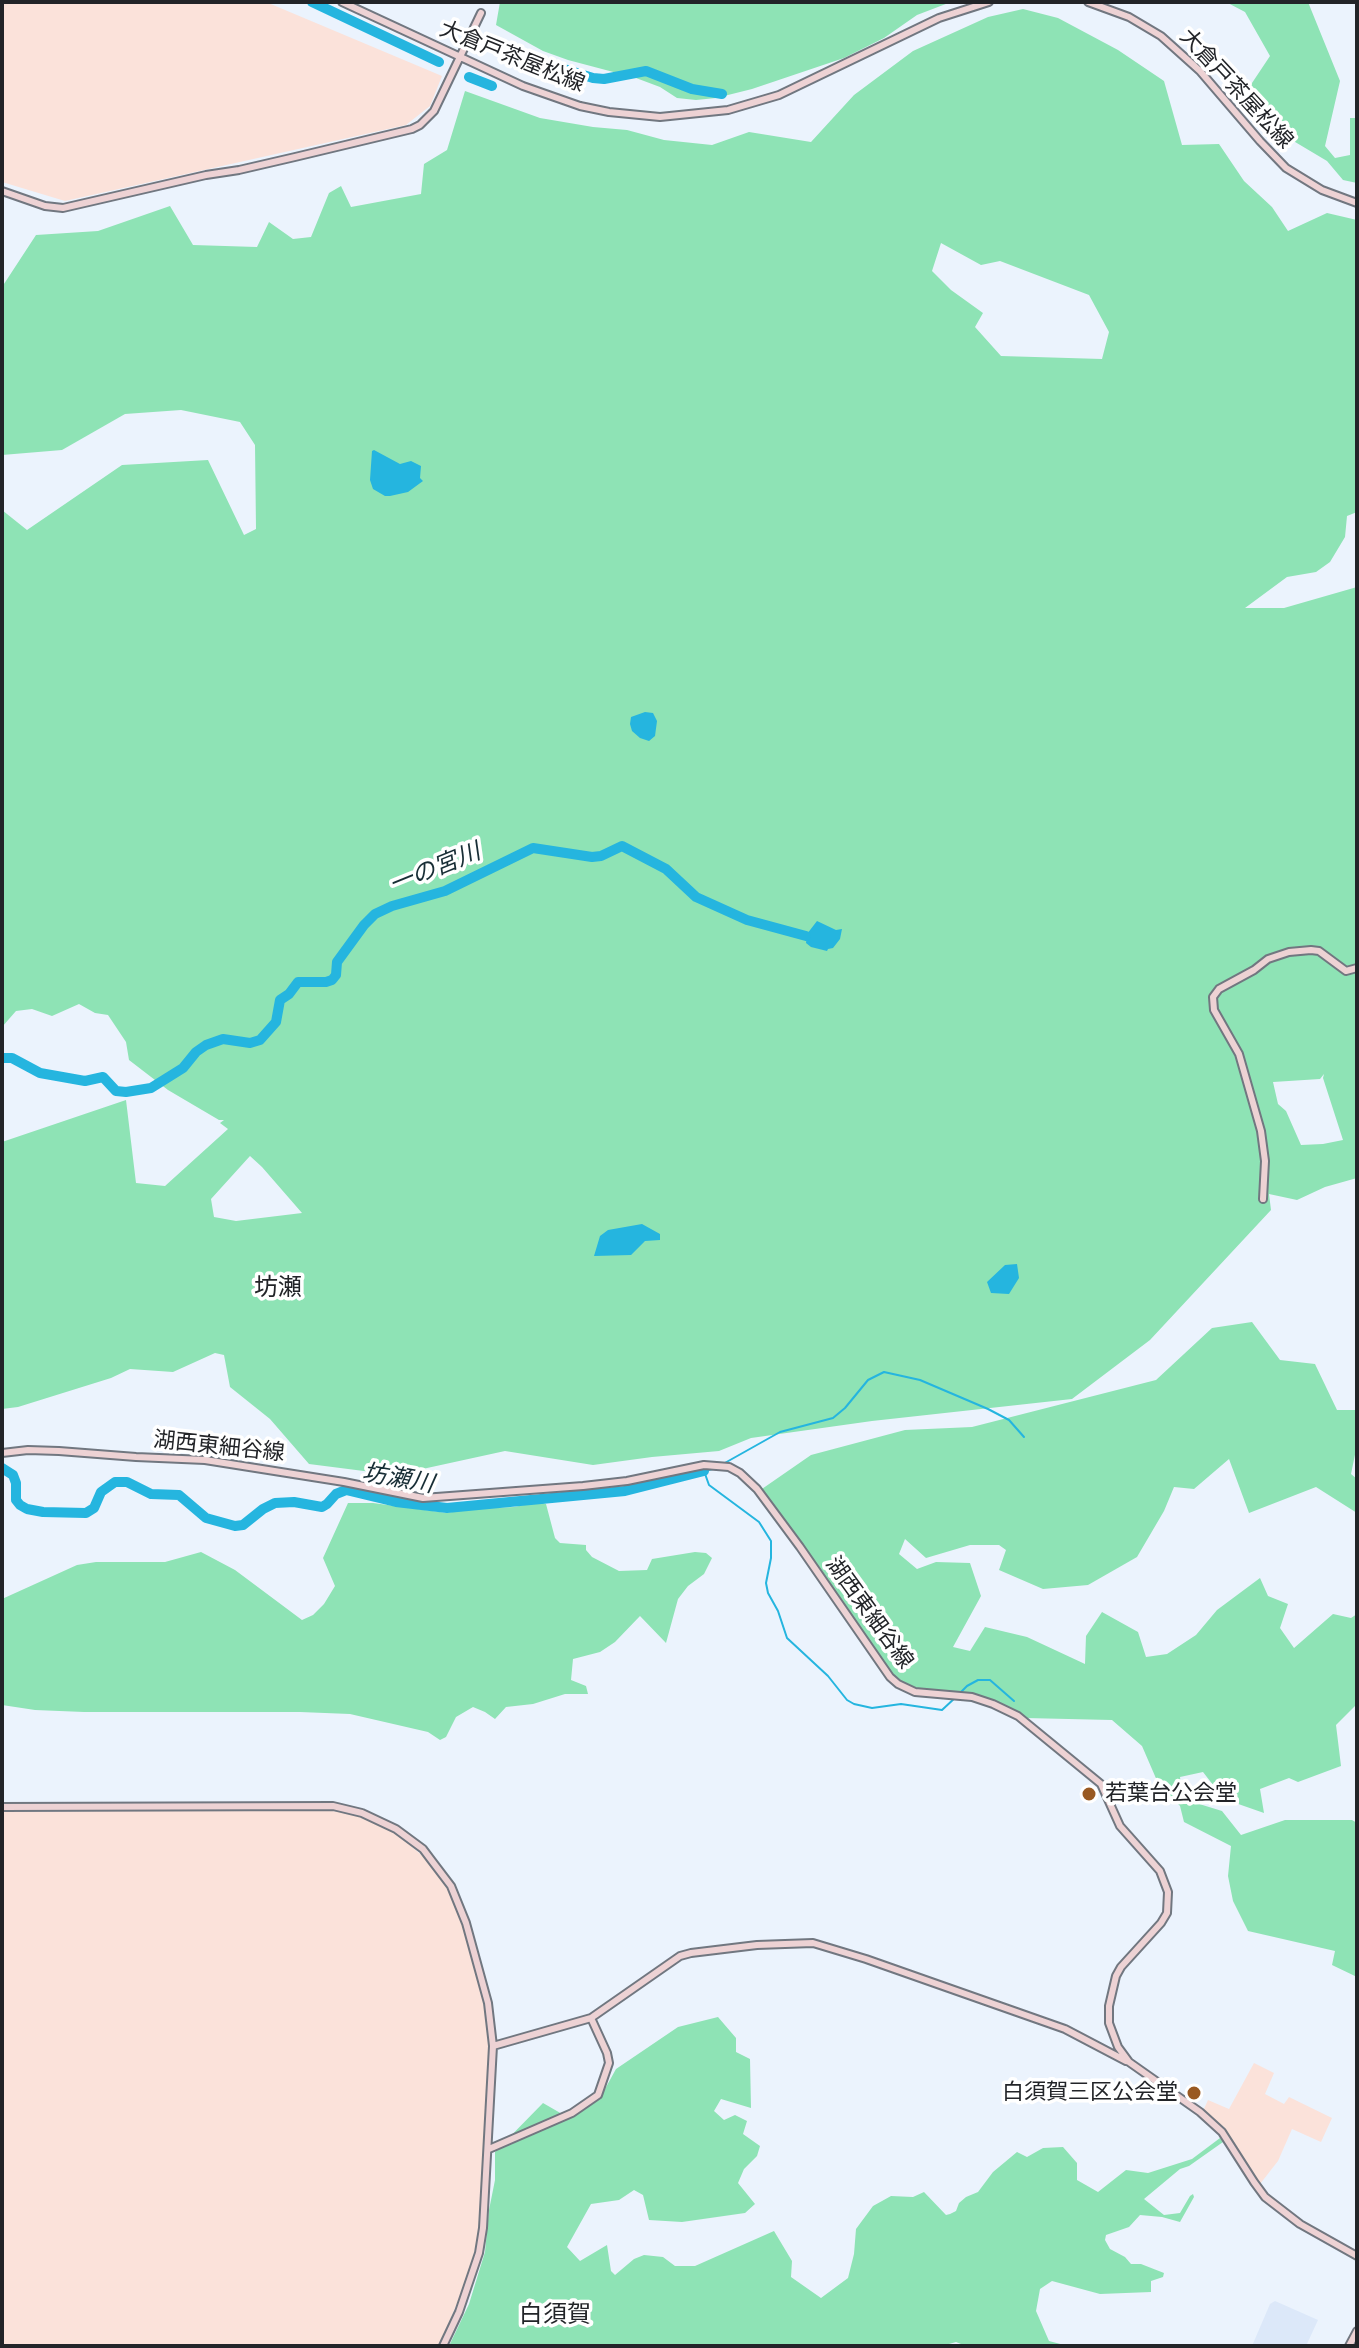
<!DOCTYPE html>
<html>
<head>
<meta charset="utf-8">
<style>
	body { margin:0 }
	#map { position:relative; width:1359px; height:2348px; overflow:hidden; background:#ebf3fd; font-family:Merriweather,serif }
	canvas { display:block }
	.frame { position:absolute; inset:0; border:4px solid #222428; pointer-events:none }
</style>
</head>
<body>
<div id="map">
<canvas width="1359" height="2348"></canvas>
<div class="frame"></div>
</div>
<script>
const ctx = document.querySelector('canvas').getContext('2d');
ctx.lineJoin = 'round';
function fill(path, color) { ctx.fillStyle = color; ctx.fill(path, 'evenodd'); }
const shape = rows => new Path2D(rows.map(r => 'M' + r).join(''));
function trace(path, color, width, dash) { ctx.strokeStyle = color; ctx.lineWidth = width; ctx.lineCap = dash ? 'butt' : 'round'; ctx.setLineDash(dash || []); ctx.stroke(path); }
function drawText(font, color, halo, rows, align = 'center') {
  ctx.font = font + ' Merriweather,"Noto Sans JP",serif'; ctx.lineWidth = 7; ctx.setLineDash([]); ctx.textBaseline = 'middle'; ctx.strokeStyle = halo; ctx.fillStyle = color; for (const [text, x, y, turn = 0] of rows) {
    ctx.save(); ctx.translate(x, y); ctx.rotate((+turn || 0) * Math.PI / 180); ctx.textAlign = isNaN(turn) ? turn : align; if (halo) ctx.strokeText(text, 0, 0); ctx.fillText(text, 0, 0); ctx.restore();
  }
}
const built = shape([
	[1275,2301,1318,2320,1306,2346,1252,2346,1270,2304]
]);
const industrial = shape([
	[2,2,266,2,442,76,430,106,406,125,65,201,2,182],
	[321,1809,362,1816,382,1825,398,1835,425,1858,446,1883,460,1917,484,2002,490,2064,478,2238,466,2282,439,2346,2,2346,2,1812],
	[1254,2063,1274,2073,1265,2094,1284,2104,1289,2097,1332,2118,1321,2142,1292,2129,1278,2161,1260,2184,1224,2127,1203,2111,1208,2100,1229,2109]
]);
const green = shape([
	[500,2,951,2,917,15,884,38,844,58,752,89,716,98,696,100,677,98,660,87,636,78,568,60,543,51,496,25],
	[1226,2,1308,2,1340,81,1325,146,1335,158,1350,155,1350,118,1356,118,1357,183,1343,180,1327,161,1275,130,1246,92,1270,56,1245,12],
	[1023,9,1058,18,1118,50,1164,81,1182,145,1219,144,1244,181,1272,207,1288,231,1327,213,1357,220,1357,512,1347,516,1345,537,1330,562,1316,572,1287,577,1245,608,1284,608,1357,587,1357,1178,1325,1187,1297,1200,1269,1194,1271,1210,1150,1340,1072,1399,872,1421,751,1438,719,1451,652,1457,593,1465,505,1451,395,1475,309,1464,270,1419,230,1387,224,1355,215,1353,173,1372,130,1369,111,1378,18,1407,2,1409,2,1142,126,1100,136,1183,165,1186,228,1129,220,1123,224,1120,219,1120,168,1090,129,1060,126,1042,108,1015,95,1013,79,1004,52,1016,32,1009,16,1011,2,1027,2,510,27,530,122,465,208,460,244,535,256,529,255,445,240,422,181,410,125,414,62,450,2,455,2,287,36,235,98,231,170,206,193,245,257,247,269,222,293,239,311,237,329,193,341,186,351,207,421,194,424,164,447,150,465,91,540,118,593,127,627,130,664,140,712,145,749,132,811,142,854,95,913,51,988,17],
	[941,243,981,265,1000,261,1089,295,1109,332,1102,359,1001,356,975,327,983,313,951,290,932,271],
	[1324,1074,1323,1078,1343,1140,1323,1144,1301,1145,1286,1111,1278,1104,1273,1082,1320,1079],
	[250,1156,262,1167,302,1213,236,1221,214,1217,211,1199],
	[1252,1322,1280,1360,1315,1364,1337,1410,1357,1410,1357,1445,1351,1474,1357,1479,1357,1513,1316,1487,1249,1513,1229,1459,1194,1489,1174,1487,1164,1511,1137,1557,1088,1585,1043,1589,999,1570,1006,1550,999,1545,970,1545,926,1558,905,1539,899,1554,917,1569,936,1562,970,1563,981,1596,953,1647,970,1651,985,1627,1027,1637,1085,1664,1086,1636,1102,1612,1138,1632,1146,1657,1167,1654,1196,1635,1217,1610,1260,1578,1268,1596,1288,1604,1280,1628,1294,1648,1333,1614,1351,1618,1357,1614,1357,1704,1336,1725,1341,1766,1298,1782,1289,1778,1260,1789,1264,1813,1224,1799,1203,1772,1180,1777,1183,1799,1222,1811,1241,1835,1285,1820,1352,1820,1357,1823,1357,1977,1332,1965,1335,1951,1248,1931,1233,1901,1228,1876,1231,1846,1184,1822,1180,1806,1158,1783,1142,1746,1112,1720,1025,1718,993,1704,938,1694,894,1681,759,1491,811,1455,905,1430,972,1427,1156,1380,1212,1328],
	[539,1502,546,1504,555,1538,560,1543,586,1545,586,1550,592,1557,619,1571,647,1570,652,1559,695,1552,706,1553,712,1558,704,1574,688,1586,678,1599,666,1643,640,1616,615,1642,600,1652,573,1659,571,1680,586,1686,588,1694,565,1694,533,1704,506,1707,495,1719,485,1712,473,1707,456,1717,446,1737,440,1740,428,1732,350,1714,300,1712,84,1712,35,1710,2,1705,2,1599,77,1565,96,1562,165,1562,201,1552,235,1570,302,1620,313,1615,324,1604,335,1586,323,1558,348,1503,373,1503,447,1513,468,1509,514,1507],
	[718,2017,736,2038,736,2052,750,2059,751,2108,721,2099,714,2111,724,2120,735,2115,747,2121,743,2134,760,2146,757,2156,744,2169,738,2183,755,2204,745,2213,682,2222,649,2220,643,2195,634,2190,619,2200,591,2204,567,2247,580,2261,607,2245,611,2271,615,2275,634,2259,644,2255,663,2257,675,2266,695,2266,774,2231,792,2261,791,2277,821,2298,848,2278,854,2254,856,2229,873,2206,891,2196,913,2197,924,2192,946,2215,950,2214,956,2211,959,2203,966,2197,978,2192,993,2172,1017,2152,1027,2157,1043,2148,1063,2147,1077,2163,1077,2180,1098,2192,1126,2170,1148,2173,1192,2159,1220,2138,1223,2142,1189,2166,1180,2169,1144,2199,1164,2215,1180,2213,1190,2196,1193,2194,1194,2197,1180,2222,1162,2217,1140,2215,1129,2227,1106,2235,1105,2240,1110,2249,1125,2257,1131,2264,1141,2264,1164,2273,1163,2277,1151,2281,1151,2292,1100,2294,1052,2281,1040,2289,1036,2311,1049,2341,1068,2346,966,2346,956,2342,942,2346,449,2346,469,2304,485,2252,489,2210,495,2180,495,2152,543,2103,569,2118,600,2098,616,2069,678,2027]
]);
const water = shape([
	[374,450,400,464,411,461,421,466,420,478,423,481,408,492,390,496,385,496,373,489,370,480,372,451],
	[645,712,653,713,657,721,655,736,649,741,640,738,632,731,630,724,631,717],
	[817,921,836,930,842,929,840,939,833,948,828,949,827,951,811,947,806,943,807,934],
	[642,1224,660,1234,660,1240,645,1241,631,1255,594,1256,600,1236,608,1230],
	[1017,1264,1019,1278,1009,1294,991,1293,987,1282,1005,1265]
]);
const stream = shape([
	[723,1464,780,1432,833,1418,845,1408,868,1380,884,1372,920,1380,988,1409,1009,1420,1024,1437],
	[713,1469,704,1471,709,1485,759,1522,771,1541,771,1558,766,1583,768,1593,778,1611,787,1638,828,1676,847,1700,854,1704,872,1708,901,1704,942,1710,956,1697],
	[960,1693,967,1686,978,1680,990,1680,1014,1701]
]);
const river = shape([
	[312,2,439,62],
	[525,67,553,74,564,69,593,78,604,79,646,71,692,89,722,94],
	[469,77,492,86],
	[2,1058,12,1058,40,1073,85,1081,103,1077,116,1091,126,1092,151,1088,183,1068,196,1052,206,1045,223,1039,250,1043,260,1040,276,1022,280,1000,289,994,298,982,326,982,332,980,336,975,337,962,364,925,375,914,392,906,445,891,533,848,592,857,601,856,622,846,666,869,696,897,747,920,806,936],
	[2,1468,13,1475,16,1483,16,1500,20,1505,27,1509,43,1512,86,1513,94,1508,101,1492,115,1482,127,1482,151,1494,179,1495,206,1518,235,1526,243,1525,263,1509,275,1503,294,1502,322,1507,327,1504,336,1494,346,1490,396,1502,447,1508,625,1491,704,1471]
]);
const secondary = shape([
	[342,2,523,86,580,106,609,112,660,117,728,110,779,95,939,18,989,2],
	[1088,2,1129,17,1161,36,1200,71,1260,141,1286,168,1322,190,1357,203],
	[2,191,45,206,63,208,206,175,239,170,295,157,412,129,420,125,434,111,481,13],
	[1263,1199,1265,1161,1261,1131,1239,1054,1214,1010,1213,997,1219,989,1254,970,1268,959,1289,952,1311,950,1319,951,1346,971,1357,968],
	[2,1453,28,1450,59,1451,136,1457,205,1460,344,1482,423,1498,583,1486,627,1481,704,1465,729,1467,740,1473,757,1489,800,1547,890,1677,898,1684,915,1692,972,1697,993,1704,1018,1716,1101,1784,1120,1826,1160,1871,1168,1892,1167,1913,1161,1923,1121,1967,1116,1976,1109,2006,1109,2023,1118,2047,1129,2062,1200,2112,1222,2132,1254,2182,1265,2197,1300,2224,1357,2256],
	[2,1807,333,1806,362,1813,396,1829,423,1849,432,1861,451,1886,466,1923,488,2003,493,2046,483,2228,479,2253,459,2312,443,2346],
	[493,2046,591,2018,680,1956,691,1953,757,1945,813,1943,866,1959,1065,2029,1126,2061],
	[489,2149,572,2113,598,2095,609,2063,607,2053,591,2018],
	[1349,2346,1357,2331]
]);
const markers = [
	[1089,1794,8,"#995922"],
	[1194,2093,8,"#995922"]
];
const streetNames = [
	["大倉戸茶屋松線",512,57,22],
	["大倉戸茶屋松線",1236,89,47],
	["湖西東細谷線",219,1447,6],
	["湖西東細谷線",869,1613,54]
];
const poiNames = [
	["若葉台公会堂",1105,1794],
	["白須賀三区公会堂",1178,2093,"right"]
];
const waterNames = [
	["一の宮川",435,869,-22],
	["坊瀬川",398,1479,10]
];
const neighbourhoodNames = [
	["坊瀬",278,1288],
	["白須賀",555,2315]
];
fill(built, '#dce8f9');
fill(industrial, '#fbe2da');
fill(green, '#8ee3b5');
fill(water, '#25b5df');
trace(stream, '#25b5df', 2);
trace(river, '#25b5df', 10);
trace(secondary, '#717780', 10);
trace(secondary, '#edd2d4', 6);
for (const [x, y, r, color] of markers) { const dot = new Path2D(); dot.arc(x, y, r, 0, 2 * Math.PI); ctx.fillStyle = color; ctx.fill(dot); trace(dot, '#fff', 3); }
drawText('22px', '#222428', '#fff', streetNames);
drawText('22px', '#222428', '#fff', poiNames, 'left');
drawText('italic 24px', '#182e36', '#fff', waterNames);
drawText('24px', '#222428', '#fff', neighbourhoodNames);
</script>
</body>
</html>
